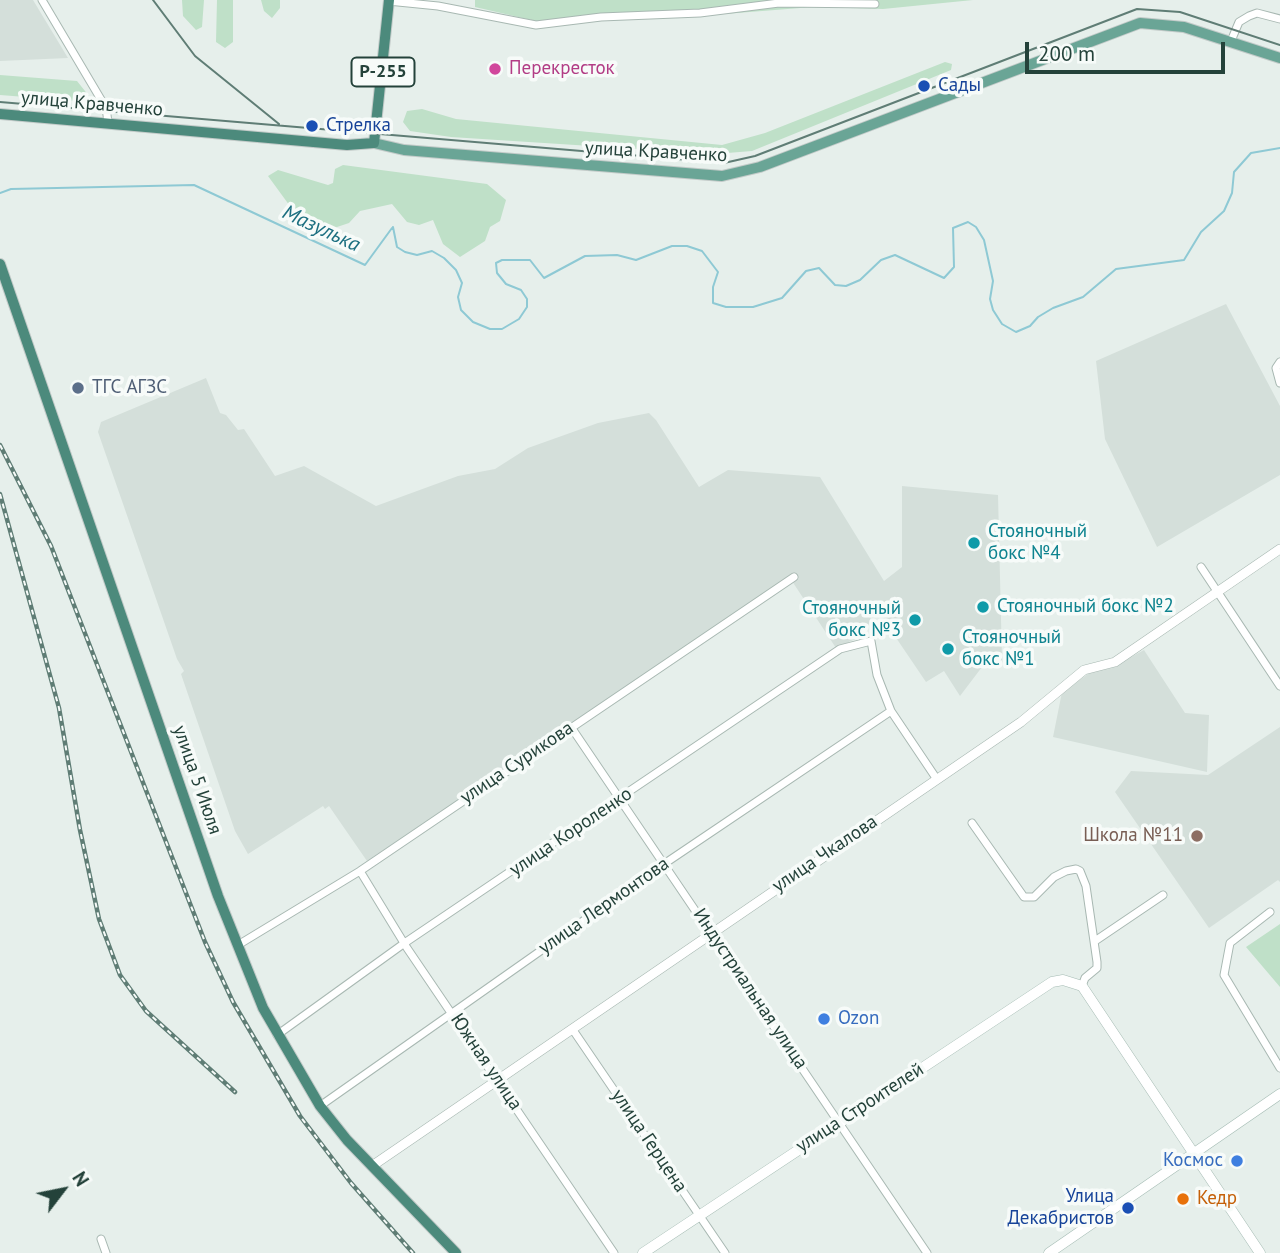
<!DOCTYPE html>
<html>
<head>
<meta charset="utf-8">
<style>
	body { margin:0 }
	#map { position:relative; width:1280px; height:1253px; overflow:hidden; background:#e6efeb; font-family:"PT Sans",sans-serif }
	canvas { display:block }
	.north { position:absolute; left:28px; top:1155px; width:70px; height:70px; -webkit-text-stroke:5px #f7fbf9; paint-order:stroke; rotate:58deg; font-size:19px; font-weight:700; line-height:28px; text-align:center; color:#24423a }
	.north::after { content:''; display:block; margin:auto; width:24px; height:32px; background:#24423a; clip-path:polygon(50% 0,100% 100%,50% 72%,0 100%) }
	.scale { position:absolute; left:1025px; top:42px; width:200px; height:32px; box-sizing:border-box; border:4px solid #24423a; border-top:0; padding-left:9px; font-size:21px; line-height:24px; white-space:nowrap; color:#24423a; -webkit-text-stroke:5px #f7fbf9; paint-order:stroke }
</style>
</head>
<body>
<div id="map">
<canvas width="1280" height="1253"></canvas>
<div class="north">N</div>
<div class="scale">200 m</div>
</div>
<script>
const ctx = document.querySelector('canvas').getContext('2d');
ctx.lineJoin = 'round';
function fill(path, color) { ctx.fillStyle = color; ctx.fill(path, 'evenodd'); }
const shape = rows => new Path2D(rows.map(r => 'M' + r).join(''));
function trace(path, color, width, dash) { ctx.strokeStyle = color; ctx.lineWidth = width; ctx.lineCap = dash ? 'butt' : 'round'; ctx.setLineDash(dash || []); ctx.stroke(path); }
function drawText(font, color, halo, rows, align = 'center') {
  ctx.font = font + ' "PT Sans",sans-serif'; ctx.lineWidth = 7; ctx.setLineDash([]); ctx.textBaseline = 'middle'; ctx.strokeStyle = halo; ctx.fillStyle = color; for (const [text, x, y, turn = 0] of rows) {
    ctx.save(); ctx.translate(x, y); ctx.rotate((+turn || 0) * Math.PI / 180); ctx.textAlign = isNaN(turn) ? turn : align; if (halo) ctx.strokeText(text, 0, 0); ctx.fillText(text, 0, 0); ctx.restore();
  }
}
const built = shape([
	[0,0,33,0,68,58,0,61],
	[1226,304,1280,406,1280,475,1157,547,1105,439,1096,361],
	[206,378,220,413,226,415,238,430,244,429,275,476,304,466,376,506,458,476,495,469,528,448,598,423,649,413,656,420,699,487,728,470,820,477,884,581,902,567,902,486,998,495,1002,660,982,667,960,696,944,671,926,682,884,620,887,618,884,614,889,611,885,605,873,609,866,634,836,648,790,578,367,861,329,806,325,809,323,806,248,854,235,831,181,674,184,671,177,659,98,432,101,422],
	[1144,650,1185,713,1209,715,1207,772,1053,737,1062,692,1094,670,1111,668],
	[1280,727,1280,882,1278,880,1209,928,1115,792,1131,771,1208,775]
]);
const green = shape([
	[182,0,204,0,202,27,196,30,183,16],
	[217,0,233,0,233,42,225,48,216,42],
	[261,0,280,0,280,8,272,18,264,11],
	[475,0,973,0,883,9,813,7,686,17,540,22,475,7],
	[945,62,952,64,951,70,752,151,715,154,451,137,410,131,403,122,407,111,422,109,456,119,722,145,765,133],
	[0,75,77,81,89,96,89,102,0,95],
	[343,165,487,184,506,200,500,221,490,227,485,241,460,257,443,244,433,220,419,225,407,222,392,204,360,211,349,223,334,228,295,213,268,176,278,170,328,185,333,183,335,169],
	[1280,924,1280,987,1246,947]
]);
const stream = shape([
	[0,193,11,189,194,185,365,265,392,228],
	[393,227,397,247,405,252,417,255,432,251,444,258,456,270,462,283,458,297,461,310,473,322,490,329,502,329,519,319,527,307,527,299,521,290,506,284,497,273,496,263,502,260,530,260,544,278,585,256,617,255,636,260,672,246,687,246,702,251,718,272,713,287,713,303,726,307,753,307,782,298,806,271,819,268,835,285,846,286,860,280,881,260,895,255,944,278,954,267,953,228,968,222,976,227,984,240,993,281,990,299,993,310,1002,324,1016,332,1030,326,1038,317,1053,308,1083,297,1116,269,1184,260,1201,232,1224,211,1232,193,1234,172,1251,153,1280,148]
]);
const minor = shape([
	[42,0,106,108,108,122],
	[388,1,438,6,536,25,601,17,700,13,779,3,875,4],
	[1231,41,1239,22,1249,16,1257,13,1280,19],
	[1280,362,1276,368,1280,383],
	[1201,567,1280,686],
	[571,727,927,1253],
	[972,823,1024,897,1034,897,1054,877,1066,871,1076,869,1080,871,1086,886,1097,962,1097,968,1085,978,1082,986],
	[360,871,407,948,614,1253],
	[1270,912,1230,943,1224,975,1280,1068],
	[1095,941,1163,895],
	[238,945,360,871,794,577],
	[573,1030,725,1253],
	[277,1035,406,942,840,649,871,641,877,675,891,711,936,778],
	[320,1106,664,864,891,711],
	[101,1239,106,1253]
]);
const tertiary = shape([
	[372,1166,1021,722,1084,670,1115,662,1280,549]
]);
const secondary = shape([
	[643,1253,1052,982,1063,980,1082,986,1260,1253],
	[1049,1253,1280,1094]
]);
const primary = shape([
	[374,143,404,150,722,176,760,167,1140,23,1184,27,1280,58]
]);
const trunk = shape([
	[0,114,347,145,374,143,389,0],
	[0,264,218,896,263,1008,320,1106,347,1140,456,1253]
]);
const tram = shape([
	[153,0,195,56,279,124],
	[0,102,724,163,755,156,1137,9,1180,12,1280,45]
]);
const rail = shape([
	[0,445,51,546,205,942,233,1002,300,1116,351,1183,413,1253],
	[0,494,59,708,80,830,99,919,120,975,146,1011,235,1092]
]);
const markers = [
	[495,69,7,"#d1479c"],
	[924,86,7,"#1a4fb4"],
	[312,126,7,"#1a4fb4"],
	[78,388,7,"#5c6f8a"],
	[974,543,7,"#0f9aa8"],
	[983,607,7,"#0f9aa8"],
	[915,620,7,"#0f9aa8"],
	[948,649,7,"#0f9aa8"],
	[1197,836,7,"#8d6e63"],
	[824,1019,7,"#3f7fe0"],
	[1237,1161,7,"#3f7fe0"],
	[1183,1199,7,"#e8710a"],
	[1128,1208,7,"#1a4fb4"]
];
const shields = [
	[383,72,63]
];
const shieldNames = [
	["Р-255",383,72]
];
const hotelNames = [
	["Перекресток",509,69]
];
const transitNames = [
	["Сады",938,86],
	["Стрелка",326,126],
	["Улица",1114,1197,"right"],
	["Декабристов",1114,1219,"right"]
];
const streetNames = [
	["улица Кравченко",92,104,5],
	["улица Кравченко",656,152,3],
	["улица Сурикова",517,763,-34],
	["улица 5 Июля",197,780,71],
	["улица Короленко",571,832,-34],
	["улица Чкалова",825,854,-34],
	["улица Лермонтова",604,906,-35],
	["Индустриальная улица",750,989,56],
	["Южная улица",486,1062,56],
	["улица Строителей",860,1108,-33],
	["улица Герцена",649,1141,56]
];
const serviceNames = [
	["ТГС АГЗС",92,388]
];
const cultureNames = [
	["Стояночный",988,532],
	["бокс №4",988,554],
	["Стояночный бокс №2",997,607],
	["Стояночный",901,609,"right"],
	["бокс №3",901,631,"right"],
	["Стояночный",962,638],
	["бокс №1",962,660]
];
const educationNames = [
	["Школа №11",1183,836]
];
const shopNames = [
	["Ozon",838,1019],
	["Космос",1223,1161,"right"]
];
const foodNames = [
	["Кедр",1197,1199]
];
const waterNames = [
	["Мазулька",321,229,25]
];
fill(built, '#d4dfda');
fill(green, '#bfe0c8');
trace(stream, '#8ec9d4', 2);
trace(minor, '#a8b8b2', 9);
trace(tertiary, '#a8b8b2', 10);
trace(secondary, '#a4bbb3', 11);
trace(primary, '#c2cac8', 12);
trace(trunk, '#c2cac8', 12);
trace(minor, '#fff', 7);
trace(tertiary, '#fff', 9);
trace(secondary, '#fff', 10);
trace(primary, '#6aa596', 10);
trace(trunk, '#4c8a7c', 10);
trace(tram, '#5f7d75', 2);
trace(rail, '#5f7d75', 4.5);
trace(rail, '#f7fbf9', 2, [5]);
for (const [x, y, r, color] of markers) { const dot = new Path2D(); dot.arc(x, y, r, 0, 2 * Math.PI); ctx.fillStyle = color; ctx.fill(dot); trace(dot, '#f7fbf9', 2.5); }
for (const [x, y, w] of shields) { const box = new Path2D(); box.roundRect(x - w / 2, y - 14.5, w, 29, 5); ctx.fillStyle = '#f7fbf9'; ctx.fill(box); trace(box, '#24423a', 2); }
drawText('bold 18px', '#24423a', null, shieldNames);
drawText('19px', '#b23c85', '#f7fbf9', hotelNames, 'left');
drawText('19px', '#164399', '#f7fbf9', transitNames, 'left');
drawText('19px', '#24423a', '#f7fbf9', streetNames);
drawText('19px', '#4e5e75', '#f7fbf9', serviceNames, 'left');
drawText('19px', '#0d838f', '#f7fbf9', cultureNames, 'left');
drawText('19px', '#785e54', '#f7fbf9', educationNames, 'right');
drawText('19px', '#366cbe', '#f7fbf9', shopNames, 'left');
drawText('19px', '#c56008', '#f7fbf9', foodNames, 'left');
drawText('italic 21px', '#1c6f80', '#f7fbf9', waterNames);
</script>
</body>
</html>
